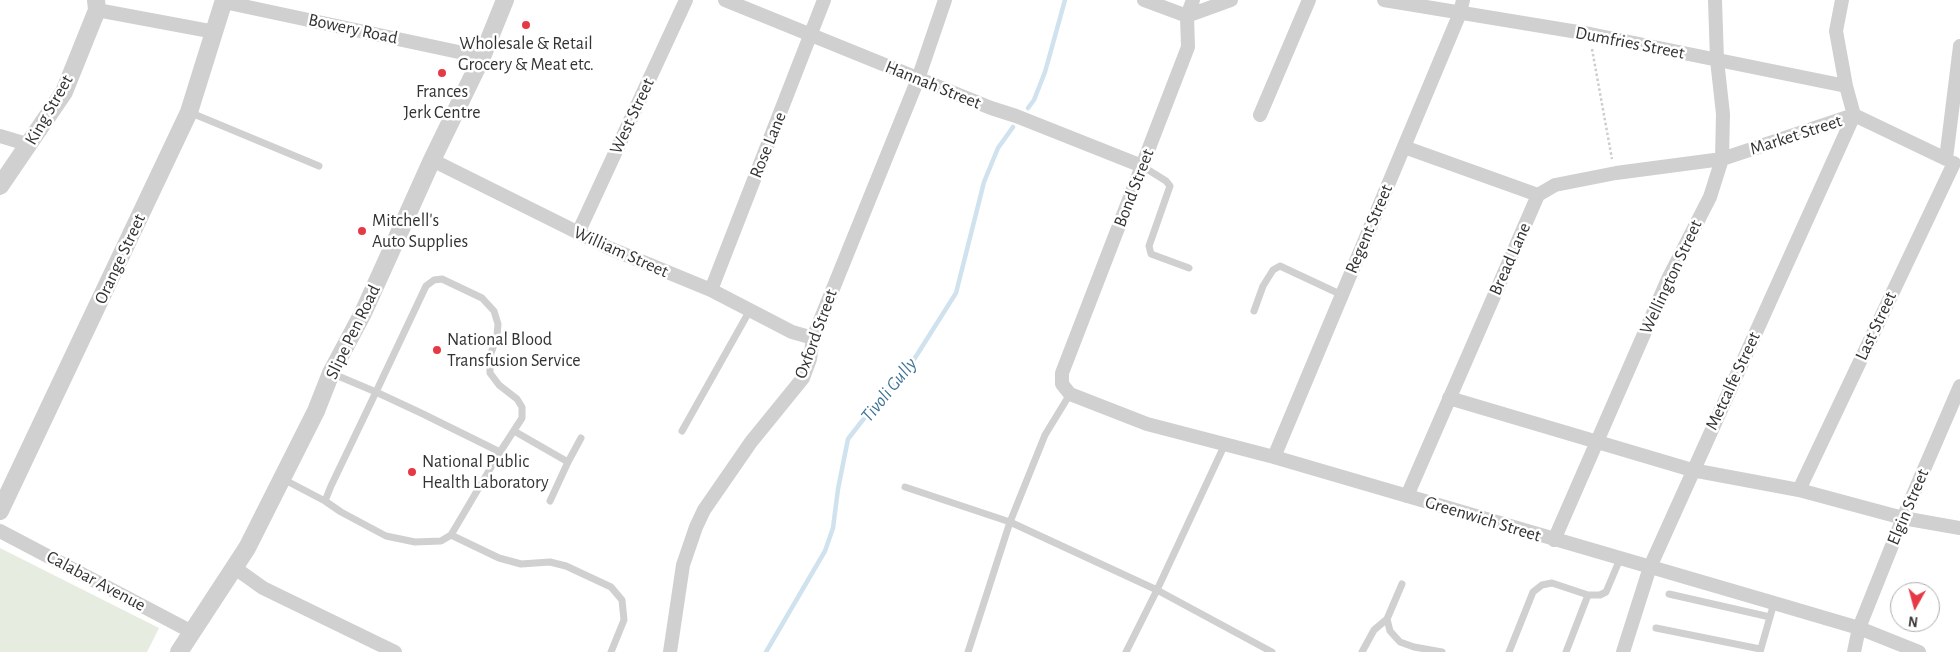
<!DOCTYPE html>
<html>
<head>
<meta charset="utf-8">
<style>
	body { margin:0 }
	#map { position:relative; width:1960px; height:652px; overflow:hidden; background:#fff; font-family:"Alegreya Sans",sans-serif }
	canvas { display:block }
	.north { position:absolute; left:1890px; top:582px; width:50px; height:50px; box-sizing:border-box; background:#fff; border:1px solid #adadad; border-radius:50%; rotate:187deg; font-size:14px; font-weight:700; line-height:20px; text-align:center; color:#333 }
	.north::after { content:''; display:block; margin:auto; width:18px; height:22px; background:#e63946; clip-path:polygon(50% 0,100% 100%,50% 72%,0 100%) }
</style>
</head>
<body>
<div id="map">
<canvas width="1960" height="652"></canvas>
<div class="north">N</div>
</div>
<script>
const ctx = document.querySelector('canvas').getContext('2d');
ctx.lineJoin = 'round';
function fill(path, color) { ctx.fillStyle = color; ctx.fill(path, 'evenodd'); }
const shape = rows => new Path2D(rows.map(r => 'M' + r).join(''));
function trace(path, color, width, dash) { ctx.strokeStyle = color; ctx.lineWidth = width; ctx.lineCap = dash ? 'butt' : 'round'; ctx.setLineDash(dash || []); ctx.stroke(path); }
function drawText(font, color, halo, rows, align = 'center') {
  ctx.font = font + ' "Alegreya Sans",sans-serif'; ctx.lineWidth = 5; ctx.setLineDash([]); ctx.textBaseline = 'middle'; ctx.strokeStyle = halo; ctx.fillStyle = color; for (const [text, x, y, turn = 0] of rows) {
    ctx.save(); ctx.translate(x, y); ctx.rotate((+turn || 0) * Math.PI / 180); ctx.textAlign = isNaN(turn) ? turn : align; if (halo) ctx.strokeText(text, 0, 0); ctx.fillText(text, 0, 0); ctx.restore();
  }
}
const green = shape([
	[0,548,159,628,147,652,0,652]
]);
const stream = shape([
	[1028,108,1034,100,1045,72,1065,0],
	[766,652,825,551,833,528,838,489,848,439,862,421,908,369,956,293,984,182,998,148,1013,127]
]);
const path = shape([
	[1592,49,1612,159]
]);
const service = shape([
	[189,112,319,166],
	[1142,166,1166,181,1170,186,1149,246,1151,254,1189,268],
	[1254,311,1263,286,1273,270,1280,266,1342,295],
	[331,373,376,392,421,413,500,452,522,418,522,407,517,399,499,385,490,373,490,356,497,336,498,324,494,311,482,298,442,279,434,280,426,286,376,392,331,486,325,501,341,512,386,536,415,542,441,541,451,535,500,452],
	[514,431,568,462,581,438],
	[682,431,750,310],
	[283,479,325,501],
	[905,487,1010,522,1157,590,1272,652],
	[550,501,568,462],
	[451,535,499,558,521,564,550,562,566,566,611,587,622,600,624,620,611,652],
	[1402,584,1387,619,1390,631,1400,642,1414,647,1442,652],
	[1669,594,1770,617],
	[1656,628,1760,649],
	[968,652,1010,522,1045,435,1070,394],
	[1126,652,1157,590,1225,444],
	[1362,652,1374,630,1387,619],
	[1509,652,1533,592,1542,585,1552,583,1588,595,1600,595,1606,592,1620,559],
	[1566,652,1588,595],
	[1760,652,1774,603]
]);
const minor = shape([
	[725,0,991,108,1016,116,1142,166],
	[1144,0,1187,16,1231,0],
	[1193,0,1187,16,1188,47,1062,373,1062,384,1070,394,1147,424,1274,457,1774,603,1859,628,1919,652],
	[1384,0,1590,34,1846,86,1854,115,1650,567,1623,652],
	[1842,0,1836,31,1846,86],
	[224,2,482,57],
	[97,10,215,32],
	[1260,115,1309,0],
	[0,136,30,145],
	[1404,147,1538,195],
	[432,160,609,248,711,290,792,332,813,338],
	[578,233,686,0],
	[711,290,824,0],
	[1449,398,1692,470,1799,490,1903,518,1960,528],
	[1274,457,1460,13,1463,0],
	[1799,490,1954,163],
	[1407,496,1538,195,1555,185,1616,173,1722,159,1854,115,1946,159,1960,46],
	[0,531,192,632],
	[1554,540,1668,279,1710,197,1722,159,1723,114,1717,60,1715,0],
	[235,568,263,588,395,652],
	[670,652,683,565,696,527,704,510,751,442,803,378,810,359,813,338,918,79,945,0],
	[1854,652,1859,628,1903,518,1960,386]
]);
const tertiary = shape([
	[0,186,64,92,97,10,96,0],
	[0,511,189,112,224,0],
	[179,652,247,548,316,411,331,373,363,313,432,160,482,57,505,0]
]);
const markers = [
	[526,25,5,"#e63946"],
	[442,73,5,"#e63946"],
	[362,231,5,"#e63946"],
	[437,350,5,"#e63946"],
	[412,472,5,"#e63946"]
];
const streetNames = [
	["Bowery Road",353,29,12],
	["Dumfries Street",1630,43,11],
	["Hannah Street",933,85,22],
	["King Street",49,110,-60],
	["West Street",632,116,-65],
	["Market Street",1796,135,-18],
	["Rose Lane",768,145,-68],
	["Bond Street",1134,188,-69],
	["Regent Street",1369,229,-67],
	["William Street",621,252,24],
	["Orange Street",120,259,-65],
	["Bread Lane",1510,259,-66],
	["Wellington Street",1671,277,-65],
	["Last Street",1876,326,-65],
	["Slipe Pen Road",353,332,-64],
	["Oxford Street",816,334,-70],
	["Metcalfe Street",1733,381,-65],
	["Elgin Street",1908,507,-67],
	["Greenwich Street",1483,519,17],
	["Calabar Avenue",96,581,28]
];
const poiNames = [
	["Wholesale & Retail",526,44,"center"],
	["Grocery & Meat etc.",526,65,"center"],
	["Frances",442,92,"center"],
	["Jerk Centre",442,113,"center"],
	["Mitchell's",372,221],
	["Auto Supplies",372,242],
	["National Blood",447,340],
	["Transfusion Service",447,361],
	["National Public",422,462],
	["Health Laboratory",422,483]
];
const waterNames = [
	["Tivoli Gully",889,390,-51]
];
fill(green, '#e6ecdf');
trace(stream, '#cfe2ee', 4.5);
trace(path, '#cdcdcd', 2.5, [2.5, 2.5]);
trace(service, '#d0d0d0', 7);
trace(minor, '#d0d0d0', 14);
trace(tertiary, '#d0d0d0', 18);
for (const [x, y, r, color] of markers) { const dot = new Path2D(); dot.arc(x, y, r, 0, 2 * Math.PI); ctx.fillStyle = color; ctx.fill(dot); trace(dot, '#fff', 2); }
drawText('18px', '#333', '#fff', streetNames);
drawText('18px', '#333', '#fff', poiNames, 'left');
drawText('italic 19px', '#3f7597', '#fff', waterNames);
</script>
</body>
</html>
